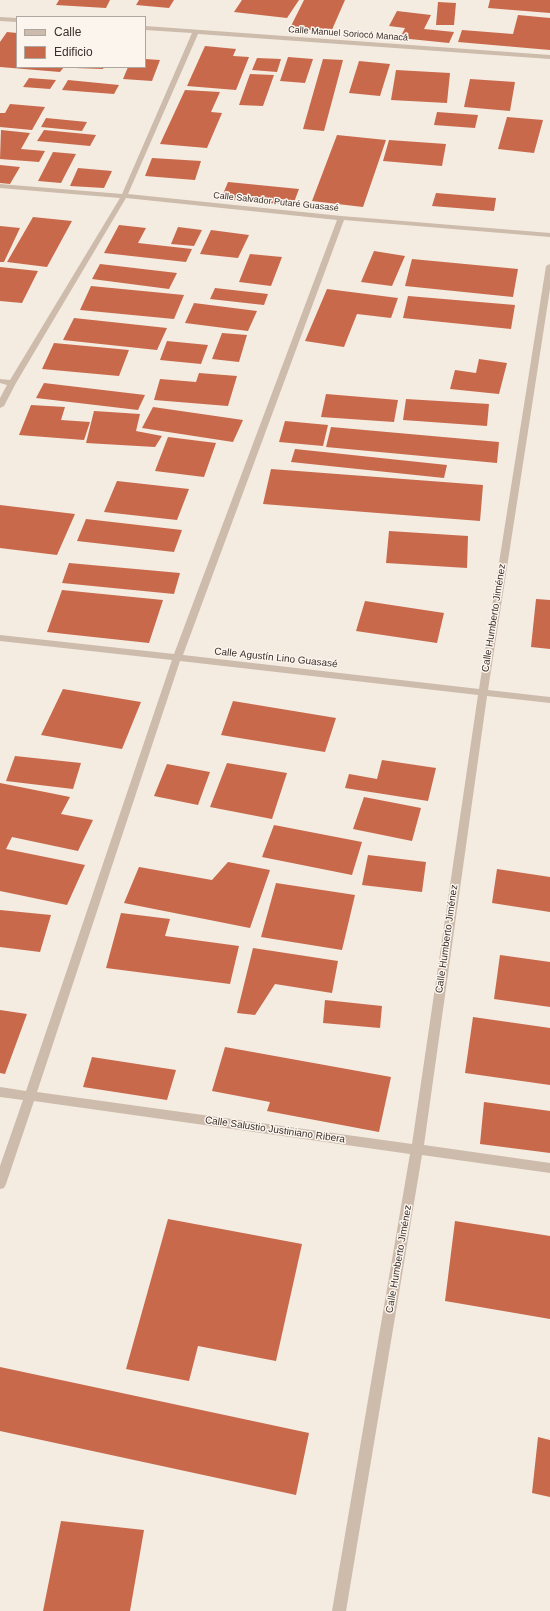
<!DOCTYPE html>
<html>
<head>
<meta charset="utf-8">
<style>
	body { margin:0 }
	#map { position:relative; width:550px; height:1611px; overflow:hidden; background:#f4ebe1; font-family:Arial,sans-serif }
	canvas { display:block }
	.legend { position:absolute; left:16px; top:16px; width:130px; height:52px; box-sizing:border-box; background:#fbf5ee; border:1px solid #aea6a0; margin:0; padding:5px 7px; list-style:none; font-size:12px; color:#3b302b }
	.legend li { display:flex; align-items:center; gap:8px; height:20px }
	.legend b { width:20px; border:1px solid #aea6a0 }
</style>
</head>
<body>
<div id="map">
<canvas width="550" height="1611"></canvas>
<ul class="legend">
<li><b style="height:5px;background:#cdbbac"></b>Calle</li>
<li><b style="height:11px;background:#c8694b"></b>Edificio</li>
</ul>
</div>
<script>
const ctx = document.querySelector('canvas').getContext('2d');
ctx.lineJoin = 'round';
function fill(path, color) { ctx.fillStyle = color; ctx.fill(path, 'evenodd'); }
const shape = rows => new Path2D(rows.map(r => 'M' + r).join(''));
function drawText(font, color, halo, rows, align = 'center') {
  ctx.font = font + ' Arial,sans-serif'; ctx.lineWidth = 3; ctx.setLineDash([]); ctx.textBaseline = 'middle'; ctx.strokeStyle = halo; ctx.fillStyle = color; for (const [text, x, y, turn = 0] of rows) {
    ctx.save(); ctx.translate(x, y); ctx.rotate((+turn || 0) * Math.PI / 180); ctx.textAlign = isNaN(turn) ? turn : align; if (halo) ctx.strokeText(text, 0, 0); ctx.fillText(text, 0, 0); ctx.restore();
  }
}
const building = shape([
	[59,0,110,0,106,8,56,5],
	[139,0,174,0,169,8,136,5],
	[242,0,299,0,287,18,234,12],
	[304,0,345,0,331,32,290,28],
	[490,0,550,0,550,13,488,8],
	[438,2,456,3,454,25,436,25],
	[397,11,431,15,424,29,454,32,449,43,400,38,405,28,389,26],
	[518,15,550,18,550,50,458,42,462,30,513,34],
	[7,32,17,33,17,67,64,67,60,72,0,67,0,42],
	[205,46,236,49,233,56,249,57,236,90,187,86],
	[288,57,313,59,305,83,280,81],
	[257,58,281,59,277,72,252,70],
	[145,59,160,60,152,81,123,79,128,67,145,67],
	[323,59,343,60,324,131,303,129],
	[359,61,390,64,380,96,349,93],
	[75,67,104,67,103,69,75,68],
	[396,70,450,73,447,103,391,100],
	[250,74,274,75,263,106,239,105],
	[29,78,56,80,50,89,23,87],
	[470,79,515,82,510,111,464,107],
	[68,80,119,85,114,94,62,90],
	[185,90,220,92,211,112,222,113,207,148,160,144],
	[10,104,45,107,32,130,0,127,0,113,5,113],
	[437,112,478,115,475,128,434,125],
	[507,117,543,120,534,153,498,149],
	[46,118,87,122,82,131,41,127],
	[1,130,30,133,21,149,45,151,39,162,0,159],
	[44,130,96,135,90,146,37,141],
	[337,135,386,140,363,207,312,201],
	[389,140,446,144,442,166,383,161],
	[53,152,76,154,61,183,38,181],
	[152,158,201,161,195,180,145,176],
	[0,165,20,167,10,184,0,183],
	[78,168,112,171,104,188,70,186],
	[228,182,299,189,293,205,221,199],
	[436,193,496,198,494,211,432,206],
	[33,217,72,221,47,267,7,262],
	[119,225,146,228,138,243,192,249,186,262,104,253],
	[0,226,20,228,4,262,0,262],
	[178,227,202,230,194,246,171,244],
	[211,230,249,235,238,258,200,254],
	[374,251,405,256,392,286,361,282],
	[250,254,282,257,271,286,239,282],
	[412,259,518,269,513,297,405,286],
	[100,264,177,273,169,289,92,279],
	[0,267,38,271,22,303,0,301],
	[91,286,184,295,174,319,80,310],
	[215,288,268,294,264,305,210,299],
	[327,289,398,298,391,318,357,314,344,347,305,341],
	[408,296,515,305,511,329,403,318],
	[194,303,257,311,248,331,185,323],
	[74,318,167,328,157,350,63,340],
	[222,333,247,335,239,362,212,359],
	[167,341,208,345,201,364,160,360],
	[54,343,129,350,119,376,42,369],
	[479,359,507,363,499,394,450,389,455,370,476,373],
	[199,373,237,376,228,406,154,400,160,379,196,382],
	[44,383,145,395,138,410,36,398],
	[326,394,398,400,394,422,321,417],
	[406,399,489,404,487,426,403,420],
	[31,405,65,407,61,420,90,422,84,440,19,435],
	[153,407,243,420,233,442,142,428],
	[94,411,140,414,136,431,162,436,155,447,86,443],
	[285,421,328,425,323,446,279,442],
	[331,427,499,442,497,463,326,447],
	[168,437,216,443,204,477,155,471],
	[295,449,447,465,444,478,291,462],
	[271,469,483,485,480,521,263,504],
	[117,481,189,489,177,520,104,512],
	[0,505,75,514,57,555,0,548],
	[86,519,182,530,174,552,77,541],
	[389,531,468,536,467,568,386,563],
	[69,563,180,573,174,594,62,583],
	[62,590,163,600,149,643,47,632],
	[536,599,550,600,550,649,531,647],
	[365,601,444,613,437,643,356,631],
	[63,689,141,702,122,749,41,735],
	[233,701,336,718,325,752,221,735],
	[15,756,81,763,73,789,6,781],
	[382,760,436,768,428,801,345,788,349,774,377,779],
	[227,763,287,773,272,819,210,807],
	[167,764,210,772,198,805,154,796],
	[0,783,70,797,61,814,93,820,78,851,12,837,6,849,85,865,67,905,0,891],
	[364,797,421,808,412,841,353,829],
	[274,825,362,842,352,875,262,857],
	[368,855,426,862,422,892,362,885],
	[228,862,270,870,250,928,124,903,139,867,212,880],
	[497,869,550,877,550,912,492,903],
	[276,883,355,895,342,950,261,937],
	[0,910,51,915,40,952,0,947],
	[121,913,170,919,165,936,239,946,230,984,106,968],
	[253,948,338,961,332,993,275,984,255,1015,237,1013],
	[500,955,550,962,550,1007,494,999],
	[325,1000,382,1006,380,1028,323,1023],
	[0,1010,27,1014,5,1074,0,1073],
	[473,1017,550,1028,550,1085,465,1073],
	[225,1047,391,1077,379,1132,267,1111,270,1102,212,1091],
	[92,1057,176,1070,167,1100,83,1087],
	[484,1102,550,1111,550,1153,480,1144],
	[168,1219,302,1244,276,1361,198,1346,189,1381,126,1369],
	[455,1221,550,1236,550,1319,445,1301],
	[0,1367,309,1433,296,1495,0,1431],
	[538,1437,550,1440,550,1497,532,1493],
	[61,1521,144,1530,130,1611,43,1611]
]);
const street = shape([
	[0,17,17,18,17,22,0,21,0,17],
	[145,26,550,55,550,59,198,34,128,194,341,216,550,233,550,237,344,220,183,655,479,689,546,266,550,264,550,289,488,690,550,697,550,703,487,696,424,1145,550,1163,550,1173,422,1155,346,1611,332,1611,410,1154,34,1101,6,1184,4,1188,0,1189,0,1166,23,1100,0,1097,0,1087,26,1091,172,660,0,641,0,635,174,654,337,220,126,198,16,383,4,406,0,408,0,398,7,385,0,383,0,379,10,380,120,198,0,188,0,184,122,194,192,33,145,30,145,26],
	[180,661,478,695,412,1144,37,1092,180,661]
]);
const farStreetnames = [
	["Calle Manuel Soriocó Manacá",348,34,4],
	["Calle Salvador Putaré Guasasé",276,202,6]
];
const streetNames = [
	["Calle Humberto Jiménez",494,618,-81],
	["Calle Agustín Lino Guasasé",276,658,6],
	["Calle Humberto Jiménez",447,939,-82],
	["Calle Salustio Justiniano Ribera",275,1130,8],
	["Calle Humberto Jiménez",399,1259,-80]
];
fill(building, '#c8694b');
fill(street, '#cdbbac');
drawText('9px', '#3b302b', '#fbf5ee', farStreetnames);
drawText('10px', '#3b302b', '#fbf5ee', streetNames);
</script>
</body>
</html>
